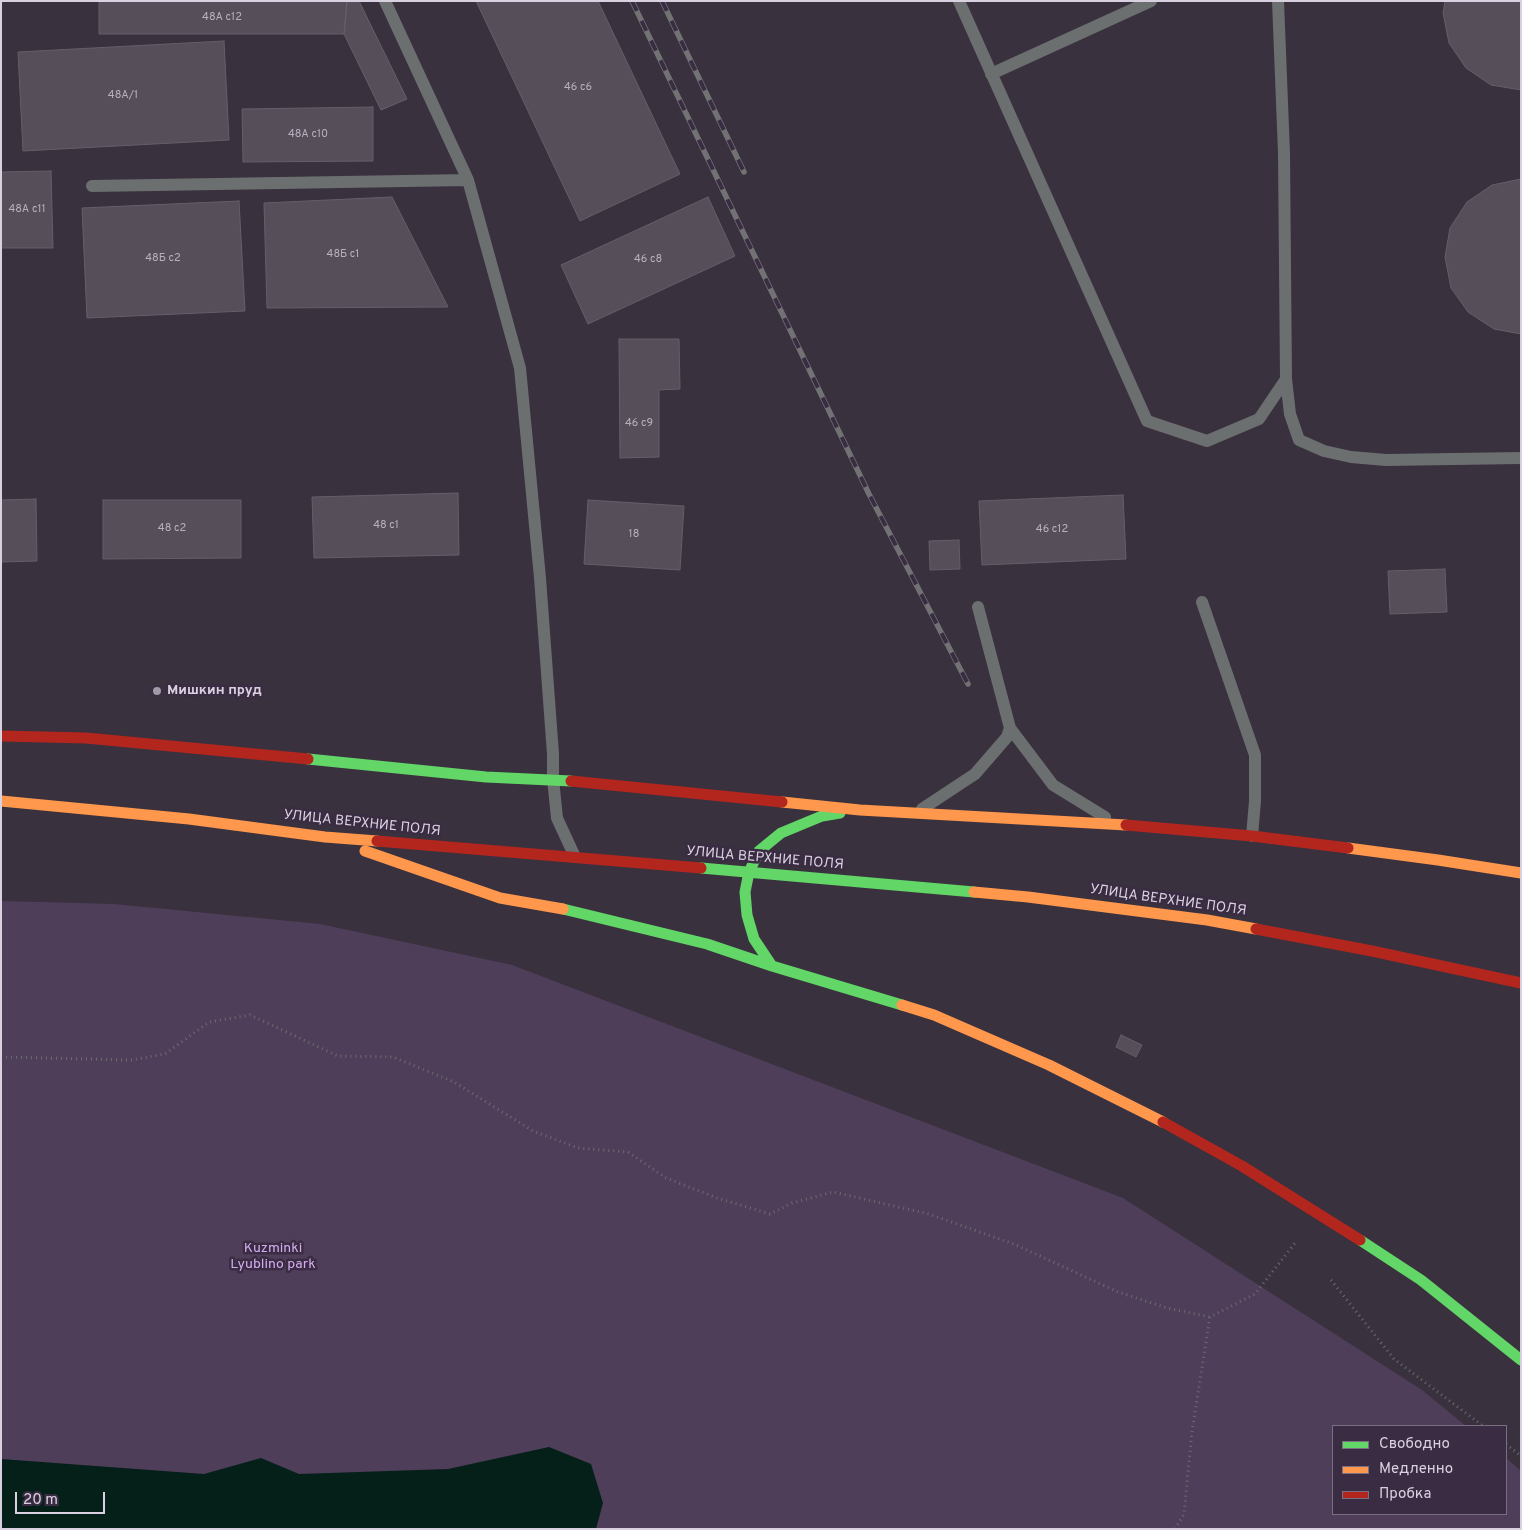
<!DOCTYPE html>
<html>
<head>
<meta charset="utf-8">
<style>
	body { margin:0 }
	#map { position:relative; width:1522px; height:1530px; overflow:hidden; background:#39313e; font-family:Overpass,sans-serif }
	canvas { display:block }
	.frame { position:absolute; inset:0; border:2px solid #dad1e0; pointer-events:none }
	.legend { position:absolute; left:1332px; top:1425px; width:175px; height:90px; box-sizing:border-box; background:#3a2c43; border:1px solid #7a6e82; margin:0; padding:6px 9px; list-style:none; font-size:15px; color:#dad1e0 }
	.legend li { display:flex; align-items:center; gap:10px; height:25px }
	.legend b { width:25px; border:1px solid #7a6e82 }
	.scale { position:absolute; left:15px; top:1492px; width:90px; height:22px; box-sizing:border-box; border:2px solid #dad1e0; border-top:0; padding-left:6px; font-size:15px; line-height:18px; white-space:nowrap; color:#dad1e0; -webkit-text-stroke:4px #3a2c43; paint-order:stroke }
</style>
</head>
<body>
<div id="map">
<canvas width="1522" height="1530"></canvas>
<div class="frame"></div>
<ul class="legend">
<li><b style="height:6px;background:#63d668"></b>Свободно</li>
<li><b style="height:6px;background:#ff974d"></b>Медленно</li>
<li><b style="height:6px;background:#b3261e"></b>Пробка</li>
</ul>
<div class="scale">20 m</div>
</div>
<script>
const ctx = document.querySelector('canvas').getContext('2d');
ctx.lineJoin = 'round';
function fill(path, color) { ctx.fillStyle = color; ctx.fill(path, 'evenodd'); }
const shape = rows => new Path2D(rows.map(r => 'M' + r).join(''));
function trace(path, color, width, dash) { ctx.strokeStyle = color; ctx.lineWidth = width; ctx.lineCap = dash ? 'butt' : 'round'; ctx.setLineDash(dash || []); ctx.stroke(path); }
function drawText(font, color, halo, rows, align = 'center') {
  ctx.font = font + ' Overpass,sans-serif'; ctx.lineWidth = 5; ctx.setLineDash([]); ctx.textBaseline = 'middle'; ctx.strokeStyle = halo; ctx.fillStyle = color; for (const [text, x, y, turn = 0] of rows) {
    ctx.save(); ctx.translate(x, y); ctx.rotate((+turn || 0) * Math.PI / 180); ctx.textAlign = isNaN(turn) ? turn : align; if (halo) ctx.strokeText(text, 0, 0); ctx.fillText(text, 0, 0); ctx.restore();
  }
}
const green = shape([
	[1,901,114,904,320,924,512,965,1123,1198,1422,1390,1466,1426,1333,1426,1333,1514,1506,1514,1506,1458,1521,1471,1521,1529,1,1529]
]);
const water = shape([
	[549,1447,591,1464,603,1503,596,1529,1,1529,1,1459,204,1474,261,1458,299,1474,448,1469]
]);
const building = shape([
	[99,1,347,1,344,34,99,34,99,1],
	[347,1,359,1,407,99,381,110,344,34,347,1],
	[476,1,598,1,680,174,580,221,476,1],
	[1445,1,1521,1,1521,90,1491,85,1466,68,1449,43,1443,13,1445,1],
	[224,41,229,140,23,151,18,52,224,41],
	[373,107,373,161,243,162,242,109,373,107],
	[51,171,53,248,1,248,1,172,51,171],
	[1521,179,1521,334,1494,329,1468,312,1451,288,1445,257,1450,228,1467,202,1492,185,1521,179],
	[392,197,448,307,267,308,264,203,392,197],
	[708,197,735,256,588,324,561,265,708,197],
	[239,201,245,311,87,318,82,208,239,201],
	[619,339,679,339,680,389,659,390,659,457,620,458,619,339],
	[458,493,459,555,314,558,312,497,458,493],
	[1123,495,1126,559,982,565,979,501,1123,495],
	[36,499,37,561,1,562,1,500,36,499],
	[103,500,241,500,241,558,103,559,103,500],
	[588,500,684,506,680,570,584,564,588,500],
	[959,540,960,569,930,570,929,541,959,540],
	[1445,569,1447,612,1390,614,1388,571,1445,569],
	[1121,1035,1142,1045,1136,1057,1116,1047,1121,1035]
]);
const path = shape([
	[1,1057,131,1060,165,1054,209,1022,250,1015,338,1056,393,1057,454,1082,533,1131,578,1148,628,1152,666,1178,717,1198,770,1214,792,1203,833,1192,929,1214,1016,1245,1118,1292,1167,1308,1210,1317],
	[1331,1280,1394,1359,1483,1426],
	[1506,1444,1521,1456],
	[1175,1529,1184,1514,1192,1431,1210,1317,1255,1294,1295,1243]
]);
const lane = shape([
	[385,1,468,180,520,368,540,578,553,754,553,779,557,818,575,857],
	[959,1,1147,421,1207,441,1259,419,1286,379],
	[1278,1,1284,153,1286,379,1290,414,1299,440,1324,451,1351,457,1386,460,1521,458],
	[991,74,1151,1],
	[92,186,468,180],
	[1202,602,1255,755,1255,801,1252,836],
	[978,607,1010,728,1053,785,1105,817],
	[922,809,975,774,1007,737,1010,728]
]);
const fast = shape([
	[308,759,486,777,571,781],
	[701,868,974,892],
	[563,909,707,944,772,966,902,1005],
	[772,966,754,939,747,915,745,892,749,872,759,851,781,833,822,816,840,813],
	[1360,1240,1421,1280,1521,1360]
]);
const slow = shape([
	[1,801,189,819,325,837,377,841],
	[782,802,860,810,1126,825],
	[1348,848,1438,860,1521,873],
	[365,851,500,898,563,909],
	[974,892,1028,897,1207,920,1256,929],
	[902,1005,934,1015,1049,1065,1163,1122]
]);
const jam = shape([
	[1,736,86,738,308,759],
	[571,781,782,802],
	[1126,825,1252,836,1348,848],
	[377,841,701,868],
	[1256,929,1372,951,1521,983],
	[1163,1122,1242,1166,1360,1240]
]);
const rail = shape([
	[632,1,869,494,968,684],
	[662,1,744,172]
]);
const markers = [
	[157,691,5,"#a299a7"]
];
const numberNames = [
	["48А с12",222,18],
	["46 с6",578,88],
	["48А/1",123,96],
	["48А с10",308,135],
	["48А с11",27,210],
	["48Б с1",343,255],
	["48Б с2",163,259],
	["46 с8",648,260],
	["46 с9",639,424],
	["48 с1",386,526],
	["48 с2",172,529],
	["46 с12",1052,530],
	["18",634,535]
];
const poiNames = [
	["Мишкин пруд",167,691]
];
const streetNames = [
	["УЛИЦА ВЕРХНИЕ ПОЛЯ",362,824,6],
	["УЛИЦА ВЕРХНИЕ ПОЛЯ",765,859,5],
	["УЛИЦА ВЕРХНИЕ ПОЛЯ",1168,901,8]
];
const parkNames = [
	["Kuzminki",273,1249],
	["Lyublino park",273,1265]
];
fill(green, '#4f3e5a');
fill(water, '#052018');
fill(building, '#564f5a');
trace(building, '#655f69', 1);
trace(path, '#6c6c6f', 3, [1, 4]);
trace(lane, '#6c6f6f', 12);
trace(fast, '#63d668', 11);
trace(slow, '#ff974d', 11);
trace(jam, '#b3261e', 11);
trace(rail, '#727274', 5.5);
trace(rail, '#3a2c43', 4, [11]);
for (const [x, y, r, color] of markers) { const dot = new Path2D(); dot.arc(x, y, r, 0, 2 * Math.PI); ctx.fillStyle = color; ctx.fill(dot); trace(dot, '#3a2c43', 2); }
drawText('11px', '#b9b0be', null, numberNames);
drawText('bold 14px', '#dad1e0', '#3a2c43', poiNames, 'left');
drawText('14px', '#dad1e0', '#3a2c43', streetNames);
drawText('14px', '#d5acf0', '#3a2c43', parkNames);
</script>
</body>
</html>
